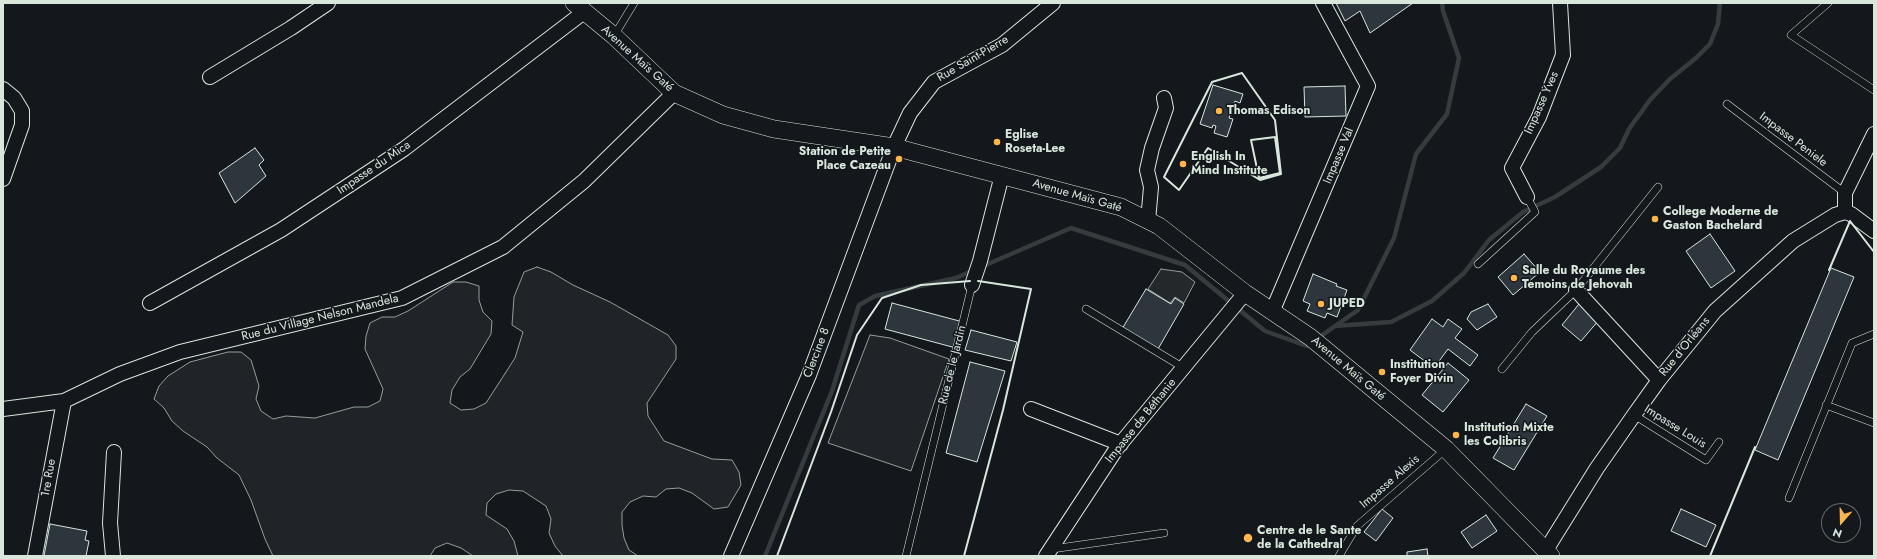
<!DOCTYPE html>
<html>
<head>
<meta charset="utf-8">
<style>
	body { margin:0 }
	#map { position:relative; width:1877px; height:559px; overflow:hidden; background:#14181c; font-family:Jost,sans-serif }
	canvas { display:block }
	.frame { position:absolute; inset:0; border:4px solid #d8e6dc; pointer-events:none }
	.north { position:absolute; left:1821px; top:503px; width:40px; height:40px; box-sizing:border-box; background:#14181c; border:1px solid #626a69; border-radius:50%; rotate:200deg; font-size:11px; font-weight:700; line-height:16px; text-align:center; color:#d8e6dc }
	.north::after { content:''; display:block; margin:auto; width:14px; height:18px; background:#ffb74d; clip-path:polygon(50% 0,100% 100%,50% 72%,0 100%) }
</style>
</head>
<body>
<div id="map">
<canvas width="1877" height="559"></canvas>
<div class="frame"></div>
<div class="north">N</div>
</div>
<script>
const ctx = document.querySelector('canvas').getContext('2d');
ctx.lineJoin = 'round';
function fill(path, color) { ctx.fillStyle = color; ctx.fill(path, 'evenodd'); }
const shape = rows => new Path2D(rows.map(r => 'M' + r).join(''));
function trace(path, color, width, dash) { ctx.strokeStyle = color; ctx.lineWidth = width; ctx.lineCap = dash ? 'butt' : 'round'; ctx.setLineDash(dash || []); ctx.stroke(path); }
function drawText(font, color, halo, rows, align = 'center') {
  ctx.font = font + ' Jost,sans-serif'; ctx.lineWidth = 3; ctx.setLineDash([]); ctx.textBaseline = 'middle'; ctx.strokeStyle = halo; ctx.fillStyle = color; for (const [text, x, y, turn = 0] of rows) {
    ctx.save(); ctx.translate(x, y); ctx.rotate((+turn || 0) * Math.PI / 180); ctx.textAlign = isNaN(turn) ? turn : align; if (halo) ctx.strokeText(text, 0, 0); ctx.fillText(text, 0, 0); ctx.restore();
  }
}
const green = shape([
	[537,267,551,272,573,285,610,302,668,335,676,346,676,359,647,403,648,416,664,441,712,459,732,460,739,472,741,485,728,507,714,509,692,493,679,488,666,489,656,497,643,496,630,502,622,512,622,525,624,538,629,550,638,556,563,556,555,546,549,533,551,519,546,506,523,491,509,490,496,494,487,503,486,515,507,529,514,541,518,556,473,556,461,548,447,543,435,548,430,556,273,556,265,539,251,500,239,475,217,458,207,447,183,431,172,421,164,408,154,399,159,386,168,376,190,362,228,352,241,352,251,360,259,386,256,399,261,411,273,419,286,416,315,418,354,407,368,407,380,401,383,389,365,349,366,336,370,323,382,317,395,317,408,311,453,282,466,282,479,286,479,300,483,312,492,321,491,334,470,369,460,377,452,390,450,403,461,410,474,409,486,403,515,358,523,332,512,325,514,297,524,272,537,267],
	[870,335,890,338,949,359,911,471,828,443,870,335]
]);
const parking = shape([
	[1161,269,1182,272,1195,282,1184,303,1175,297,1170,303,1148,289,1161,269]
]);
const stream = shape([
	[981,267,1071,228,1185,265,1265,331,1307,346,1312,343],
	[1335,326,1391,322,1432,301,1464,273,1489,240,1523,212,1555,197,1601,167,1620,148,1629,129,1650,100,1670,79,1696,58,1710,44,1718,24,1720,3],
	[1318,338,1358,310,1394,238,1416,154,1447,114,1459,58,1443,11,1442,3],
	[765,556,832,391,859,305,875,296,956,278,974,270]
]);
const building = shape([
	[1336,3,1413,3,1370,33,1360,11,1345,21,1336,3],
	[1213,85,1243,94,1240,103,1235,101,1229,118,1233,119,1227,137,1214,133,1216,126,1213,125,1212,128,1200,124,1213,85],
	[1345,86,1346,116,1305,117,1304,87,1345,86],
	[255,148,264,160,259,165,266,176,235,203,219,173,255,148],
	[1710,234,1735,271,1711,288,1686,251,1710,234],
	[1524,254,1540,272,1513,295,1498,277,1524,254],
	[1831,268,1854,277,1778,460,1755,450,1831,268],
	[1313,274,1337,284,1336,286,1347,290,1337,317,1327,313,1325,318,1307,311,1310,304,1303,301,1313,274],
	[1146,289,1171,304,1175,298,1184,304,1158,349,1122,329,1146,289],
	[892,303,963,322,956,348,885,329,892,303],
	[1488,304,1497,317,1477,330,1467,319,1471,312,1488,304],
	[1579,304,1599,320,1581,341,1562,325,1579,304],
	[1432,319,1443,327,1448,319,1462,329,1455,338,1478,355,1470,366,1448,349,1434,368,1410,350,1432,319],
	[971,330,1017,342,1011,361,965,350,971,330],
	[970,362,1005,371,977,462,946,453,970,362],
	[1448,363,1469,380,1443,412,1422,395,1448,363],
	[1526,404,1547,416,1514,470,1493,458,1526,404],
	[1382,509,1393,518,1376,541,1364,532,1382,509],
	[1681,509,1716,525,1706,547,1671,531,1681,509],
	[1486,515,1497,531,1472,548,1461,532,1486,515],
	[50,524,87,531,85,540,89,541,86,556,44,556,50,524],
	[1427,549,1428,556,1407,556,1407,552,1427,549]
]);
const service = shape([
	[1828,3,1791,35,1874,90],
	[614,36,634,3],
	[1727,104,1845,193],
	[1478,264,1535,212,1527,197],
	[1086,309,1184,368],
	[1502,369,1532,332,1576,290,1658,187],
	[1826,405,1874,423],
	[1634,415,1706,460,1719,442],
	[1789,498,1852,343,1874,334],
	[1052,549,1164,533],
	[906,556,972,285],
	[1339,556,1357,526,1446,449]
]);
const minor = shape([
	[210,77,291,28,328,3],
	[3,89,14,98,22,111,22,125,3,179],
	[1527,197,1512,168,1539,117,1563,55,1560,3],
	[1845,212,1845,193,1874,134],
	[1148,221,1151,187,1147,170,1152,148,1166,108,1164,98],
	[972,285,980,261,1002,175],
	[1576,290,1659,380],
	[150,303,281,230,404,149,584,12],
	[1272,312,1368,86,1323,3],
	[3,409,64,401,120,374,180,352,402,298,503,247,584,181,674,93],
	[1031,409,1121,444],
	[1546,550,1597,468,1634,415,1659,380,1715,311,1793,241,1835,215,1845,212,1851,214,1874,231],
	[35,556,64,401],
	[113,556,110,523,114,452],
	[731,556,809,375,894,147,910,113,934,82,1002,45,1053,3],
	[1046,556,1117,448,1245,293]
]);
const tertiary = shape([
	[574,3,614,36,674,93,723,115,774,129,894,147,1121,207,1159,226,1245,293,1310,337,1446,449,1551,556]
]);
const wall = shape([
	[1242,73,1275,120,1281,174,1260,180,1208,148,1179,190,1164,177,1212,82,1242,73],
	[1275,137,1280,173,1259,178,1251,140,1275,137],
	[1829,270,1850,221,1874,252],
	[777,556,831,412,857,335,882,298,921,285,970,281],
	[964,556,1003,410,1031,289,978,281],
	[1710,556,1755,447]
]);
const markers = [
	[1219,111,4,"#ffb74d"],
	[997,142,4,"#ffb74d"],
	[899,159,4,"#ffb74d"],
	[1183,164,4,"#ffb74d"],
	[1655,219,4,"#ffb74d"],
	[1514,278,4,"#ffb74d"],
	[1321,304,4,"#ffb74d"],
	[1382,372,4,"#ffb74d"],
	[1456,435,4,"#ffb74d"],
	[1248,538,5,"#ffb74d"]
];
const streetNames = [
	["Avenue Maïs Gaté",637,59,42],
	["Rue Saint-Pierre",973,59,-30],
	["Impasse Yves",1542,103,-66],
	["Impasse Peniele",1793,140,37],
	["Impasse Val",1339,156,-67],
	["Impasse du Mica",374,168,-34],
	["Avenue Maïs Gaté",1077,196,16],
	["Rue du Village Nelson Mandela",320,318,-14],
	["Rue d'Orléans",1685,347,-51],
	["Clercine 8",817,353,-69],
	["Rue de le Jardin",953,365,-76],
	["Avenue Maïs Gaté",1348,369,40],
	["Impasse de Béthanie",1141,421,-51],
	["Impasse Louis",1675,427,32],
	["1re Rue",49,478,-80],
	["Impasse Alexis",1390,482,-41]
];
const poiNames = [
	["Thomas Edison",1227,111],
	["Eglise",1005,135],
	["Roseta-Lee",1005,149],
	["Station de Petite",891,152,"right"],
	["Place Cazeau",891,166,"right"],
	["English In",1191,157],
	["Mind Institute",1191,171],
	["College Moderne de",1663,212],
	["Gaston Bachelard",1663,226],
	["Salle du Royaume des",1522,271],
	["Temoins de Jehovah",1522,285],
	["JUPED",1329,304],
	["Institution",1390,365],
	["Foyer Divin",1390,379],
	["Institution Mixte",1464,428],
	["les Colibris",1464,442],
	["Centre de le Sante",1257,531],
	["de la Cathedral",1257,545]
];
fill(green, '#202428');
trace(green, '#939e99', 1);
fill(parking, '#24282b');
trace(parking, '#939e99', 1);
trace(stream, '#363b3e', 4.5);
fill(building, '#2c363c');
trace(building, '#d8e6dc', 1);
trace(service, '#d8e6dc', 8);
trace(minor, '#d8e6dc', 16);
trace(tertiary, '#d8e6dc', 18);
trace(service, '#14181c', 7);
trace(minor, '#14181c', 14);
trace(tertiary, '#14181c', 17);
trace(wall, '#d8e6dc', 2);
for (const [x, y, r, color] of markers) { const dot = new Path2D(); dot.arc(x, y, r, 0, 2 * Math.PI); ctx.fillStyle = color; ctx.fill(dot); trace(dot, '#14181c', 1.5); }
drawText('12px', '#d8e6dc', '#14181c', streetNames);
drawText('bold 12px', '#d8e6dc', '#14181c', poiNames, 'left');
</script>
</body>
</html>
